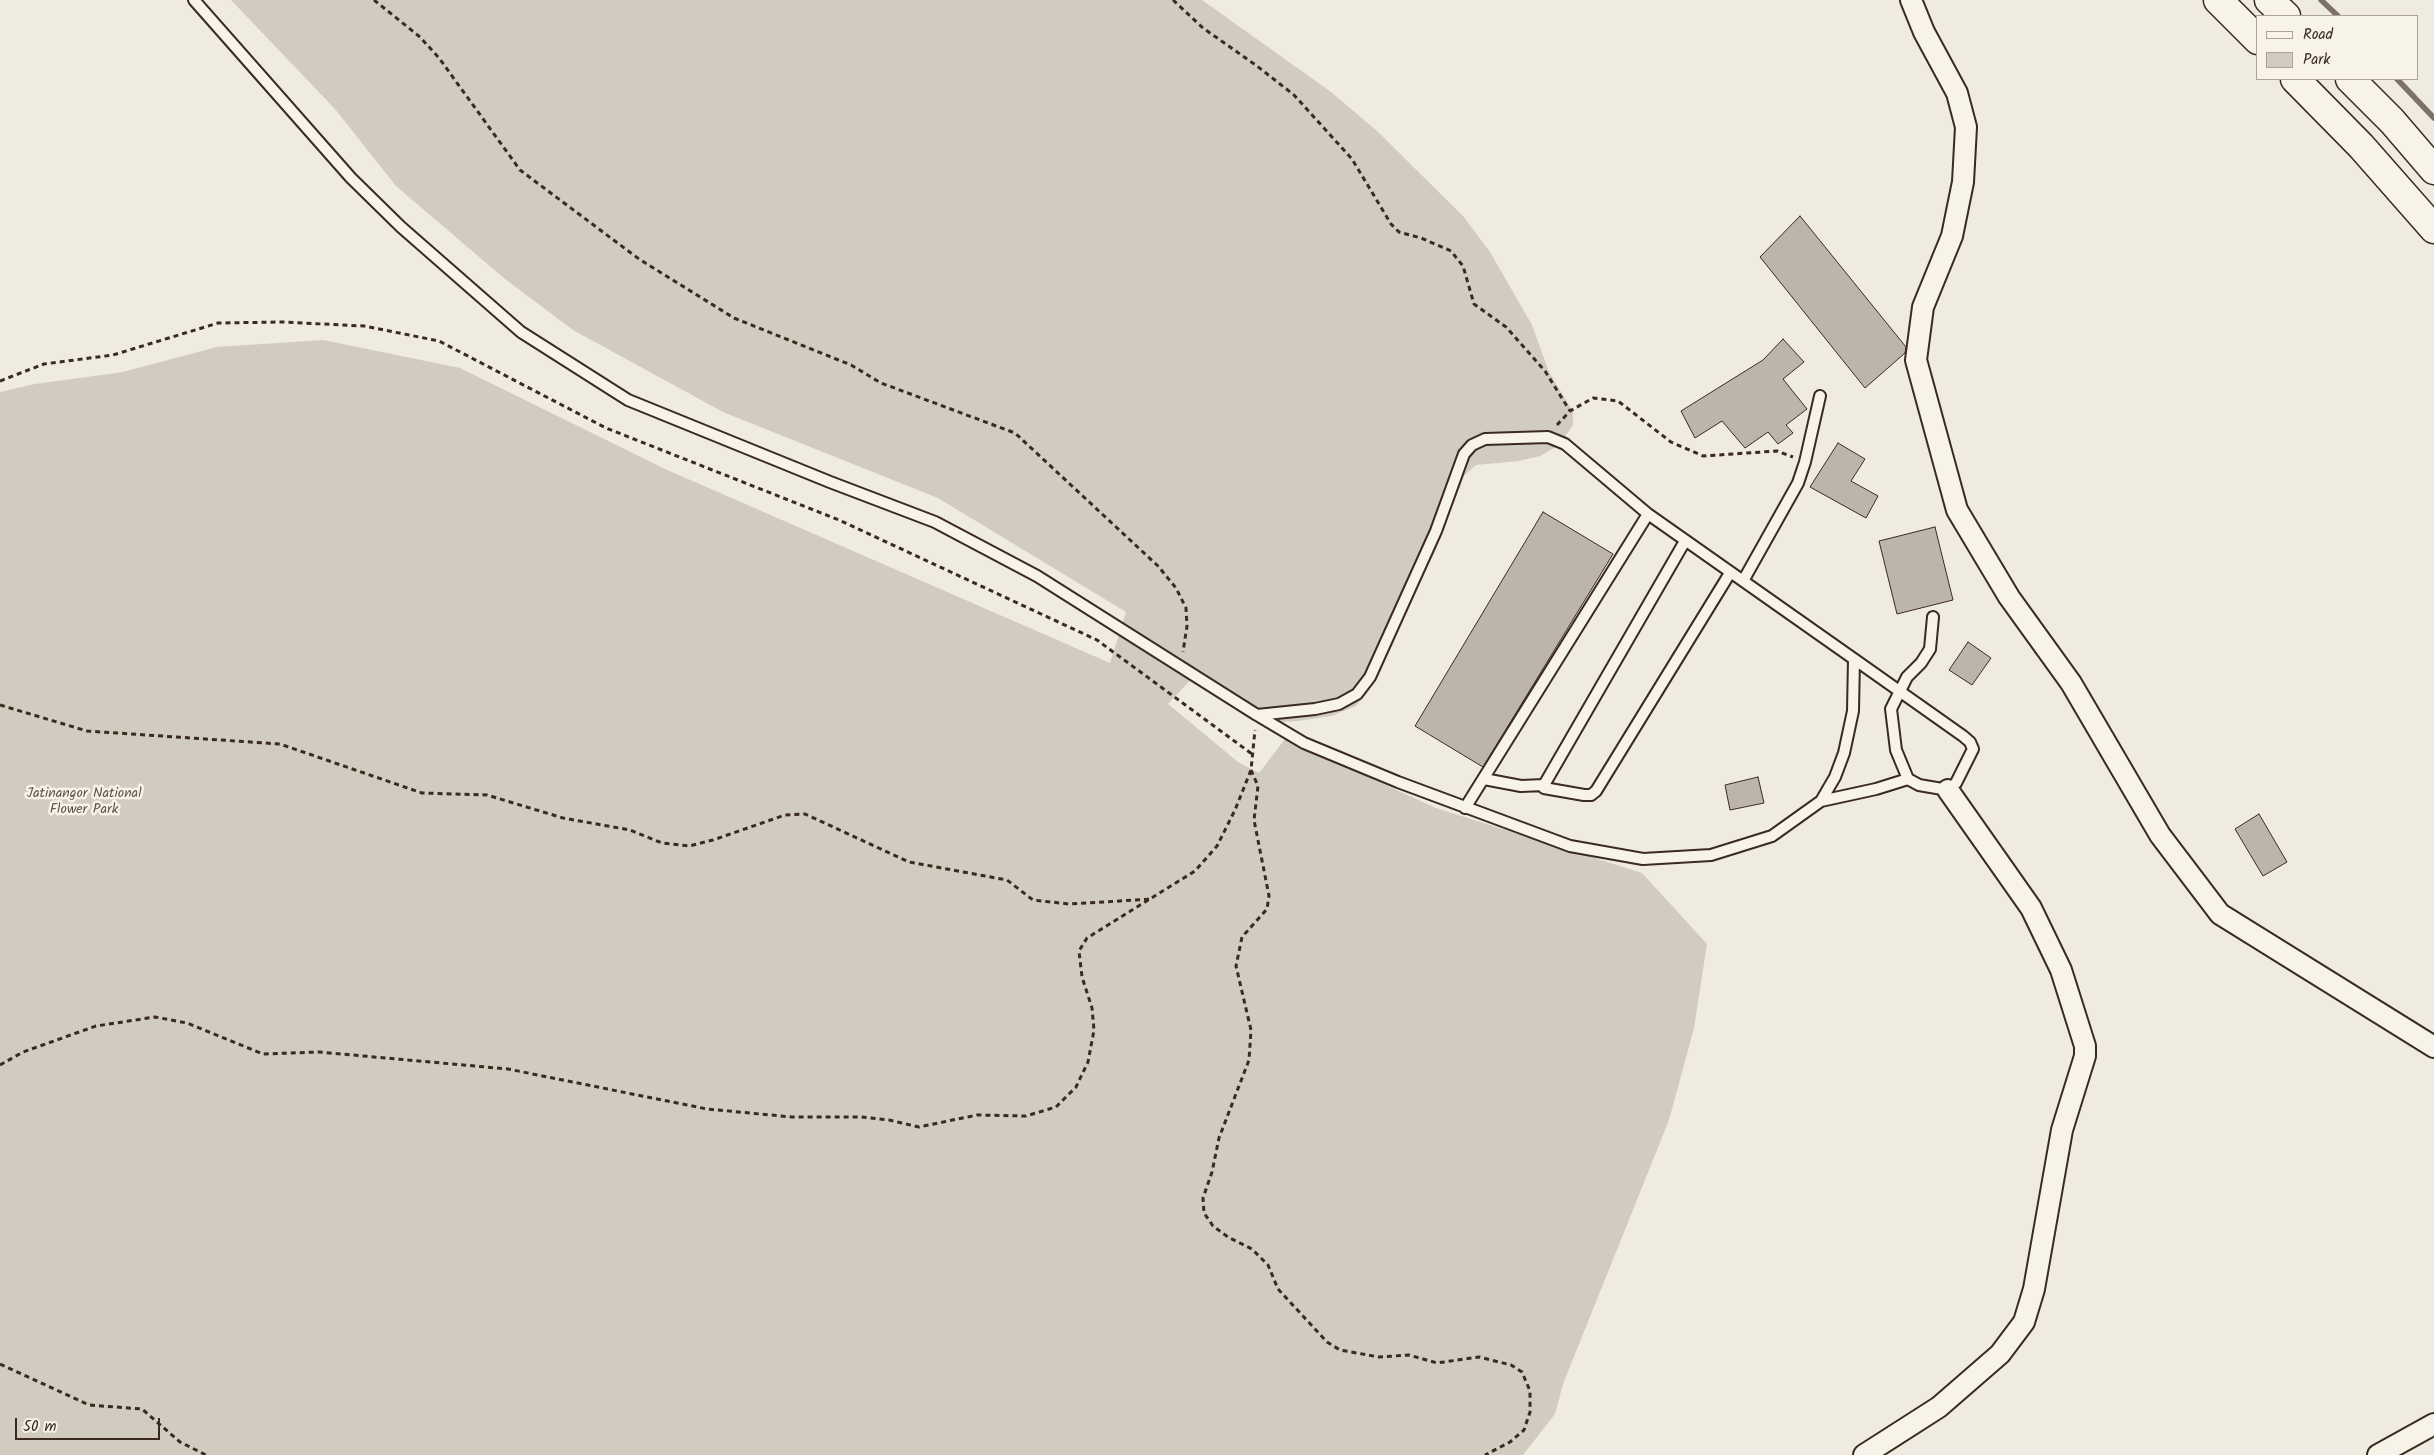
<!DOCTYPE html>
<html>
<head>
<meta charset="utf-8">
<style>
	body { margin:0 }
	#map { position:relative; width:2434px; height:1455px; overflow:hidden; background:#efebe0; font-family:Kalam,sans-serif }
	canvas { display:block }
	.legend { position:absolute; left:2256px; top:15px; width:162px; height:65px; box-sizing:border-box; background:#f7f3e8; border:1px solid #aca397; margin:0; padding:6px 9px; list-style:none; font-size:15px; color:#3b2a1e }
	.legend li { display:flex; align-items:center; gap:10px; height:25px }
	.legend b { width:25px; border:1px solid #aca397 }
	.scale { position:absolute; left:15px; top:1418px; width:145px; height:22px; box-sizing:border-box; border:2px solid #3b2a1e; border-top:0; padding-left:6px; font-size:15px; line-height:18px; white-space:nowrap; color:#3b2a1e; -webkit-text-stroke:4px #f7f3e8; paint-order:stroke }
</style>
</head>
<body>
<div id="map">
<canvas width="2434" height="1455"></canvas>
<ul class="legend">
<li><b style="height:6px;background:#f7f3e8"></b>Road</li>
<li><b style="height:14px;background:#d1cbc0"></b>Park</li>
</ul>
<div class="scale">50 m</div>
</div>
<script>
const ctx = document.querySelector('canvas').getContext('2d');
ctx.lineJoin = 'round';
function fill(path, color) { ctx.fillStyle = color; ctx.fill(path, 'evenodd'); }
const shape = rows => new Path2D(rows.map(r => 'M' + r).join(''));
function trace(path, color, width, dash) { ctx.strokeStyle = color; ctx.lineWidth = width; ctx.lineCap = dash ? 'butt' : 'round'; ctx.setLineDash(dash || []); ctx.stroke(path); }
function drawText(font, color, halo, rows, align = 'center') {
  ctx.font = font + ' Kalam,sans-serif'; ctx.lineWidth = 5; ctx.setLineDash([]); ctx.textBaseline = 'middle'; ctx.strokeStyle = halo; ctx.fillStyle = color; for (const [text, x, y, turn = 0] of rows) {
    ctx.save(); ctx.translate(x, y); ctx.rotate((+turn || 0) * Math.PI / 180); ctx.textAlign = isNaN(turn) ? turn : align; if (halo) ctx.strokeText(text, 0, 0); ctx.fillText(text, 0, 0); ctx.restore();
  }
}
const green = shape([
	[231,0,1202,0,1331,92,1377,131,1463,216,1490,252,1532,325,1549,372,1573,412,1573,425,1559,445,1540,456,1518,461,1476,465,1464,476,1434,554,1400,617,1392,646,1366,694,1356,706,1331,716,1298,721,1267,723,1244,715,1194,676,1168,704,1238,762,1259,773,1285,739,1436,808,1642,873,1707,944,1694,1028,1669,1120,1563,1384,1555,1414,1523,1455,0,1455,0,392,35,384,123,372,217,347,323,340,460,368,665,469,1110,663,1126,612,938,498,723,412,573,330,505,279,396,186,335,109]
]);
const stream = shape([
	[2321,0,2338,16],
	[2397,79,2434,118]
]);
const building = shape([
	[1800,216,1906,347,1905,353,1865,388,1760,257,1800,216],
	[1783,339,1804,362,1783,379,1807,409,1786,425,1793,433,1778,444,1768,432,1745,448,1722,421,1695,438,1681,411,1763,360,1783,339],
	[1838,443,1865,459,1851,481,1878,496,1866,518,1810,487,1838,443],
	[1543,512,1613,554,1483,767,1415,726,1543,512],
	[1935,527,1953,600,1897,614,1879,541,1935,527],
	[1968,642,1991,658,1972,685,1949,670,1968,642],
	[1758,777,1764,803,1730,810,1725,785,1758,777],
	[2259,814,2287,862,2263,876,2235,829,2259,814]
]);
const path = shape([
	[374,0,420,37,439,58,520,170,639,259,734,318,851,365,881,383,1015,433,1158,566,1176,588,1186,608,1187,626,1183,652],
	[1173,0,1203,28,1257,66,1294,95,1352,159,1391,224,1399,232,1421,238,1451,251,1463,266,1474,304,1506,327,1545,371,1570,411],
	[0,381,44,364,113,355,218,323,282,322,364,326,439,341,606,428,839,520,1097,640,1252,754],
	[1557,425,1570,411,1593,398,1618,401,1671,442,1703,456,1777,451,1793,457],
	[0,705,87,731,280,744,422,793,487,795,563,818,630,830,662,843,689,846,713,840,785,815,805,814,909,862,1007,880,1033,900,1069,904,1153,899],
	[1251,770,1258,786,1254,820,1269,896,1267,909,1242,937,1236,966,1251,1030,1249,1060,1219,1138,1212,1172,1203,1198,1204,1213,1213,1226,1228,1237,1252,1249,1268,1265,1278,1289,1327,1342,1340,1350,1379,1357,1409,1355,1437,1363,1479,1357,1511,1365,1522,1372,1530,1391,1530,1412,1524,1430,1510,1442,1485,1455],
	[0,1065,23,1052,96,1026,155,1017,187,1023,263,1054,319,1052,508,1069,707,1109,792,1117,861,1117,889,1120,919,1127,977,1115,1026,1116,1056,1107,1076,1087,1088,1062,1094,1030,1092,1008,1082,977,1079,951,1087,938,1195,871,1217,846,1235,810,1251,770,1255,730],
	[0,1364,89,1405,142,1409,180,1442,206,1455]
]);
const lane = shape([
	[194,0,351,178,401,227,521,332,628,400,830,482,935,522,1037,576,1257,715,1304,743,1398,782,1570,846,1643,859,1711,855,1772,836,1821,801,1835,777,1844,753,1853,711,1854,659,1648,514,1565,444,1548,437,1485,439,1472,445,1464,454,1436,531,1370,677,1357,694,1339,704,1315,709,1257,715],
	[1685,541,1544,785,1544,788,1584,795,1591,795,1596,791,1730,573],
	[1743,581,1798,483,1805,462,1820,396],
	[1484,779,1521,786,1544,785],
	[1908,779,1896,750,1891,709,1907,677,1921,663,1930,649,1933,617],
	[1821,801,1876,789,1908,779,1919,785,1948,790,1956,783,1973,749,1970,742,1963,736,1854,659],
	[1465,808,1648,514]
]);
const street = shape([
	[1911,0,1924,32,1957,93,1966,127,1963,182,1952,236,1923,307,1916,360,1957,510,2009,597,2071,683,2160,835,2220,914,2434,1047],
	[1864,1455,1939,1407,2000,1354,2024,1322,2034,1289,2062,1130,2085,1056,2085,1046,2061,970,2031,908,1948,790],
	[2378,1455,2434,1424]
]);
const highway = shape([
	[2218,0,2258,40],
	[2269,0,2286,16],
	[2295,79,2361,146,2434,229],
	[2350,79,2392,121,2434,170]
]);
const parkNames = [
	["Jatinangor National",84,795],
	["Flower Park",84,811]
];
fill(green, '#d1cbc0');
trace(stream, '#7e7266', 5.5);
fill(building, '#bdb5aa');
trace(building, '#3b2a1e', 1);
trace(lane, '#3b2a1e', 14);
trace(street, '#3b2a1e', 24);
trace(highway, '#3b2a1e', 31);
trace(path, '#3b2a1e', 3, [5, 4]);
trace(lane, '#f7f3e8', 10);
trace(street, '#f7f3e8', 20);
trace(highway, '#f7f3e8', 28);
drawText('14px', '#605246', '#f7f3e8', parkNames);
</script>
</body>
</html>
